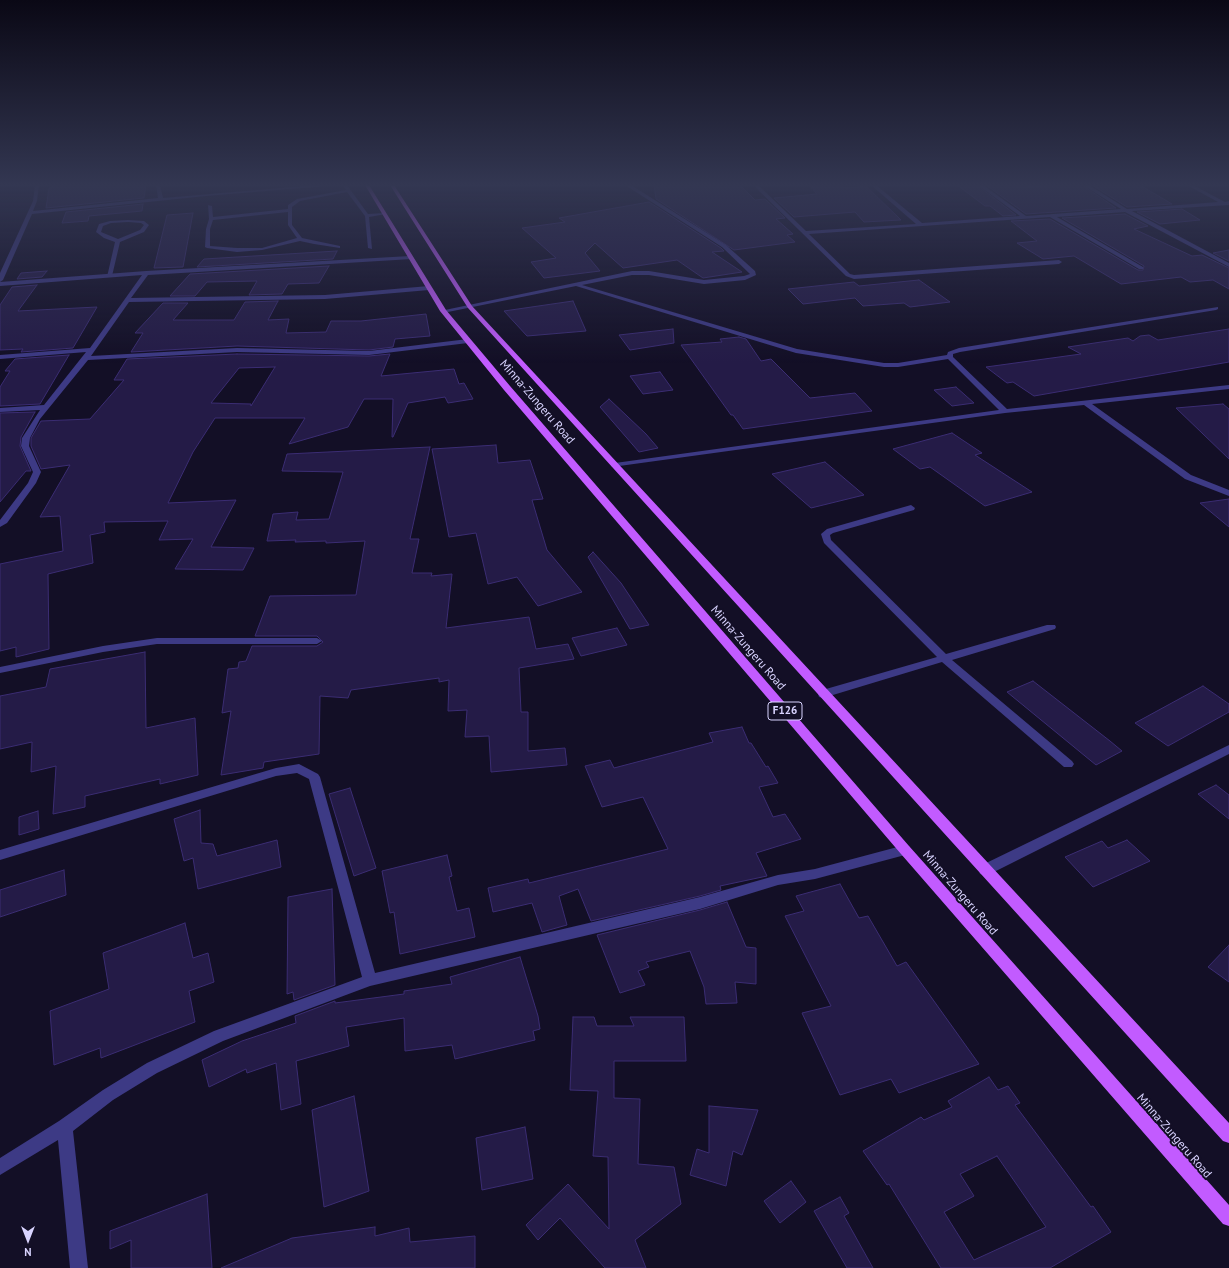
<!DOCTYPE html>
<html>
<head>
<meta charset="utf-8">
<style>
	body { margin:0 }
	#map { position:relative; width:1229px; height:1268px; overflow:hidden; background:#130f26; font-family:"PT Sans",sans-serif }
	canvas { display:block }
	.north { position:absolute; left:8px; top:1220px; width:40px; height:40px; -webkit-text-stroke:3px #130f26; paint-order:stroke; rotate:180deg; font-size:11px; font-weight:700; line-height:16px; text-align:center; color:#d9d4ff }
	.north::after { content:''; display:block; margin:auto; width:14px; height:18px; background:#d9d4ff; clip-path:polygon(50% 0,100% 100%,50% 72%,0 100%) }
</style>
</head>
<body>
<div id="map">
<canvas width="1229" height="1268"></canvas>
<div class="north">N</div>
</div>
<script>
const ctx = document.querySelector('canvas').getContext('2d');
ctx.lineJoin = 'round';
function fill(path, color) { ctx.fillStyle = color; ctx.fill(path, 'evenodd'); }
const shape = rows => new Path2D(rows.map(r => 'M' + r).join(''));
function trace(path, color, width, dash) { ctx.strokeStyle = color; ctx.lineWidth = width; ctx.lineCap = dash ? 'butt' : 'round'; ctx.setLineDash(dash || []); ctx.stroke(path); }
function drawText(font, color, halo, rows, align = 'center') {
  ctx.font = font + ' "PT Sans",sans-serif'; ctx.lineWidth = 4; ctx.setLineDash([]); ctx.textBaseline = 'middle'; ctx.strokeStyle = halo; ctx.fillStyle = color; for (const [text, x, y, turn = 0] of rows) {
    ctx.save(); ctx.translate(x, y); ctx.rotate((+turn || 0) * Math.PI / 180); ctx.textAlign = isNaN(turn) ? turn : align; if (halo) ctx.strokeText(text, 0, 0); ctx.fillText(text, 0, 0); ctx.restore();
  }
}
const building = shape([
	[52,185,146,185,144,198,46,208,49,188,52,188,52,185],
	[654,185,740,185,755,200,765,199,785,218,776,219,793,234,787,235,795,242,734,250,656,199,654,185],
	[840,185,846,188,866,186,901,220,864,222,855,212,794,217,774,198,817,194,810,186,840,185],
	[957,185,977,185,1016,215,1003,216,990,206,985,206,957,185],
	[986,185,1016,185,1019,187,1082,185,1116,208,1026,214,986,185],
	[1092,185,1140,185,1172,204,1127,207,1092,185],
	[649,202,721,248,724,251,712,252,742,272,703,278,677,260,623,268,595,243,585,253,600,271,544,278,531,262,556,258,522,228,565,222,559,218,649,202],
	[143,204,142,211,89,216,88,221,62,223,66,212,143,204],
	[1182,209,1200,220,1160,224,1137,212,1182,209],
	[193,213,183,267,154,268,167,215,193,213],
	[1125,214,1148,226,1134,229,1192,256,1202,255,1229,268,1229,289,1213,280,1190,282,1181,277,1121,284,1074,256,1043,259,1017,243,1037,241,1011,221,1050,219,1138,270,1143,270,1144,266,1062,218,1125,214],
	[1229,250,1229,261,1213,253,1229,250],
	[337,251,333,259,197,267,204,259,337,251],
	[329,266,319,283,288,284,282,294,249,295,257,281,207,282,195,296,170,296,190,274,329,266],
	[47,271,42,277,17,279,21,273,47,271],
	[919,280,950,302,910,307,904,303,863,306,855,298,803,304,788,289,854,282,859,286,919,280],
	[37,285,18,311,97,307,73,348,21,352,23,349,0,350,0,305,12,287,37,285],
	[278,301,268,320,289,319,286,333,326,332,331,321,361,321,426,314,430,336,395,339,393,347,369,350,237,346,131,352,143,333,135,333,163,303,188,303,173,320,234,320,245,302,278,301],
	[573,301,586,331,527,336,504,311,573,301],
	[673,329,674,343,630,350,619,335,673,329],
	[1229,329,1229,362,1034,396,1013,382,1007,383,986,367,1081,354,1068,347,1128,338,1133,341,1140,336,1149,335,1158,340,1229,329],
	[739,337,746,339,761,361,771,359,810,398,855,393,872,411,743,429,733,415,731,415,681,345,722,342,720,339,739,337],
	[237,354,369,356,390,354,381,376,454,369,459,384,464,383,473,399,448,403,445,397,408,403,393,437,392,437,393,399,364,399,348,427,289,444,305,418,215,418,193,452,168,503,236,500,211,547,254,548,243,570,175,569,193,539,159,540,168,521,104,522,105,532,90,535,93,563,48,574,49,649,16,657,16,647,0,651,0,564,63,551,60,516,40,517,70,465,41,469,31,446,31,438,41,421,90,419,124,380,114,380,127,359,237,354],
	[275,367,251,406,251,404,211,403,239,368,275,367],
	[69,355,40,404,0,406,0,387,10,371,5,371,15,359,69,355],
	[660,372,673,390,643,394,630,376,660,372],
	[956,387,974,403,952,406,934,390,956,387],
	[609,399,646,434,658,448,639,452,600,407,609,399],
	[1223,404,1229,409,1229,459,1176,408,1223,404],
	[35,412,21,437,20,446,31,471,26,471,0,502,0,413,35,412],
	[952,433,982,453,975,455,1032,492,985,506,930,467,920,469,893,449,952,433],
	[496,445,498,463,530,460,543,499,532,500,547,550,582,592,538,606,517,577,488,584,476,533,449,537,432,449,496,445],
	[430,447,410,539,419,539,412,573,432,573,431,576,452,574,446,628,529,617,536,649,568,644,574,659,519,668,521,712,528,712,528,751,565,748,567,765,491,772,489,736,465,737,467,710,448,711,449,680,439,682,439,678,351,690,348,698,320,696,319,754,264,762,263,768,221,775,231,711,222,713,228,669,238,668,239,662,246,661,252,646,317,646,323,642,317,636,255,636,270,596,356,595,365,541,326,543,326,541,295,542,296,540,267,541,273,514,298,512,296,520,329,519,343,472,282,471,287,454,430,447],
	[825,462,864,495,811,508,772,474,825,462],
	[1229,499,1229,527,1200,503,1229,499],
	[593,552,621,583,649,625,630,629,588,557,593,552],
	[617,628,627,645,581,656,572,638,617,628],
	[145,652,146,728,195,718,198,775,160,784,160,779,85,796,85,807,53,814,56,766,31,772,32,742,0,749,0,696,46,687,50,669,145,652],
	[1033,681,1110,741,1122,751,1096,765,1007,692,1033,681],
	[1203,686,1229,704,1229,712,1168,746,1135,723,1203,686],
	[742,727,749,743,751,743,766,767,768,766,778,783,759,787,773,817,785,814,801,839,756,853,767,876,720,886,721,890,700,896,591,921,578,889,559,896,567,925,542,932,532,903,493,912,488,888,528,879,529,883,668,849,643,797,602,807,585,766,610,760,614,768,713,742,709,733,742,727],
	[1216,785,1229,795,1229,819,1198,794,1216,785],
	[350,788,376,868,354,876,329,794,350,788],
	[200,810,201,843,213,844,217,856,277,840,281,867,198,889,193,858,184,861,174,819,200,810],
	[38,811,39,829,19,835,19,817,38,811],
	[1127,840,1150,861,1093,887,1065,857,1102,841,1108,848,1127,840],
	[447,855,452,876,449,877,457,911,469,908,475,937,400,954,394,912,390,913,382,871,447,855],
	[64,870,66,895,0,917,0,890,64,870],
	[840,884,859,918,868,916,897,966,906,962,979,1064,899,1093,891,1079,840,1095,802,1013,831,1006,785,916,804,911,796,896,840,884],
	[332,889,335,985,294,1000,293,992,287,994,288,897,332,889],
	[727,902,746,947,756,948,756,984,735,982,737,1003,706,1004,704,987,690,951,646,962,649,967,638,971,645,985,620,993,597,935,700,910,727,902],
	[185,923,193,958,208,953,214,982,189,991,195,1022,101,1058,100,1048,54,1065,50,1011,109,989,103,953,185,923],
	[1229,945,1229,982,1208,967,1229,945],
	[520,957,538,1016,540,1029,533,1031,535,1040,455,1059,452,1045,405,1051,404,1018,346,1027,349,1046,296,1061,301,1104,281,1110,276,1063,247,1073,246,1069,209,1087,202,1060,242,1041,296,1023,295,1016,335,1001,335,1003,404,994,404,991,452,984,450,977,520,957],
	[573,1017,594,1017,597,1026,634,1026,630,1017,684,1017,686,1061,614,1061,614,1098,640,1099,638,1164,674,1167,681,1204,635,1240,646,1268,605,1268,560,1218,538,1240,526,1225,568,1184,609,1229,608,1157,593,1156,598,1091,570,1090,573,1017],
	[989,1077,998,1090,1008,1086,1020,1103,1015,1105,1091,1207,1093,1206,1111,1232,1050,1268,941,1268,889,1184,887,1185,863,1151,921,1117,924,1120,952,1107,948,1101,989,1077],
	[997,1156,1046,1227,974,1260,944,1212,974,1196,960,1174,997,1156],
	[354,1096,369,1191,324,1207,312,1110,354,1096],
	[709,1106,758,1110,742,1155,733,1151,726,1186,690,1175,697,1149,709,1153,709,1106],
	[525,1127,533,1179,482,1190,476,1138,525,1127],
	[791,1181,806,1202,780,1223,764,1201,791,1181],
	[207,1194,212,1268,131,1268,131,1240,110,1249,110,1231,207,1194],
	[840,1197,849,1213,844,1216,873,1268,847,1268,814,1211,840,1197],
	[375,1227,375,1236,409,1228,410,1242,475,1236,475,1268,221,1268,292,1238,375,1227]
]);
const lane = shape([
	[343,185,347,185,368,214,384,213,386,214,369,217,372,249,368,248,365,216,347,192,300,201,292,207,292,225,302,238,340,246,340,248,314,244,300,241,262,250,237,252,207,248,205,247,206,229,209,219,208,205,212,206,213,217,288,209,288,205,297,199,346,190,343,185],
	[288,212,288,225,297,238,262,248,237,248,210,246,210,229,213,220,288,212],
	[128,220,144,221,149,225,144,232,120,242,112,276,107,277,115,242,104,238,96,232,99,224,110,221,128,220],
	[128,222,141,223,144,225,140,230,118,239,101,232,103,226,111,223,128,222]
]);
const street = shape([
	[35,185,39,185,37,201,33,211,158,198,156,185,160,185,163,198,316,185,339,185,206,196,32,214,3,280,0,282,0,273,33,201,35,185],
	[625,185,631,185,726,245,755,271,756,275,745,280,704,284,649,275,632,275,582,285,797,349,884,363,898,363,947,355,948,352,959,348,1218,307,1218,309,1216,310,960,352,953,354,953,357,1007,409,1229,385,1229,389,1092,404,1191,475,1229,490,1229,496,1185,479,1084,405,1005,413,612,467,611,465,615,463,999,410,948,359,898,367,884,367,796,353,576,286,443,313,440,311,632,271,649,271,704,280,744,276,750,274,722,247,625,185],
	[753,185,758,185,806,231,916,224,871,185,876,185,922,223,1020,216,978,185,983,185,1026,216,1121,209,1083,185,1089,185,1127,209,1218,202,1187,185,1193,185,1225,202,1229,201,1229,205,1132,211,1229,263,1229,267,1125,212,1057,217,1143,267,1143,269,1139,269,1050,217,809,234,850,274,854,275,1059,260,1062,262,1059,264,854,279,846,276,753,185],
	[410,256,412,257,412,259,148,275,131,298,325,295,429,286,432,288,429,290,325,299,129,302,91,356,237,348,369,351,468,339,471,341,468,343,369,355,237,352,88,360,40,419,30,438,29,446,41,472,36,483,7,523,0,527,0,520,28,483,33,472,21,446,22,438,40,410,0,412,0,408,44,405,86,352,0,359,0,355,90,348,142,275,0,286,0,282,146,271,410,256],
	[911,505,915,508,914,510,833,533,830,535,831,540,946,654,1047,625,1055,625,1056,627,1055,629,952,660,1072,761,1074,764,1072,767,1064,767,942,662,823,698,819,697,818,694,819,691,937,657,824,543,821,534,827,529,911,505],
	[157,638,317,638,322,641,317,644,157,644,103,652,0,673,0,667,103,646,157,638],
	[1229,745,1229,754,990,874,985,875,980,874,979,870,980,866,1229,745],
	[299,764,318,774,320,777,375,973,700,897,778,875,815,869,905,845,909,846,911,850,909,854,905,855,815,879,778,885,700,909,370,986,223,1041,157,1073,113,1100,73,1131,88,1268,70,1268,58,1140,0,1175,0,1158,59,1121,103,1090,147,1063,214,1031,362,977,309,779,297,773,276,776,0,860,0,850,276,768,299,764]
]);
const primary = shape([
	[365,185,369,185,446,310,510,386,909,846,1229,1205,1229,1226,1223,1224,901,854,504,390,440,311,365,185],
	[390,185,394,185,472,306,1229,1123,1229,1143,1223,1141,468,308,390,185]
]);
const shields = [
	[785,711,34]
];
const shieldNames = [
	["F126",785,711]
];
const streetNames = [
	["Minna-Zungeru Road",537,402,49],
	["Minna-Zungeru Road",748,648,49],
	["Minna-Zungeru Road",960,893,49],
	["Minna-Zungeru Road",1174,1136,49]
];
fill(building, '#241b47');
trace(building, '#3b2d73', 1);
fill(lane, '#3d3a85');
fill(street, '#3d3a85');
fill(primary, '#c25bff');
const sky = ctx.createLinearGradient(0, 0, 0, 363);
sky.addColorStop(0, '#0a0815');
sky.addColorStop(0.51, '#333752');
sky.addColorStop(1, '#33375200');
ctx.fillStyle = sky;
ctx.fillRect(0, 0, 1229, 363);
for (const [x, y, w] of shields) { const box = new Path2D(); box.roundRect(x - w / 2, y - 9, w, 18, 3); ctx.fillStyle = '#130f26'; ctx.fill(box); trace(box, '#d9d4ff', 1); }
drawText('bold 11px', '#d9d4ff', null, shieldNames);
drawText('12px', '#d9d4ff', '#130f26', streetNames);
</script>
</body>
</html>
